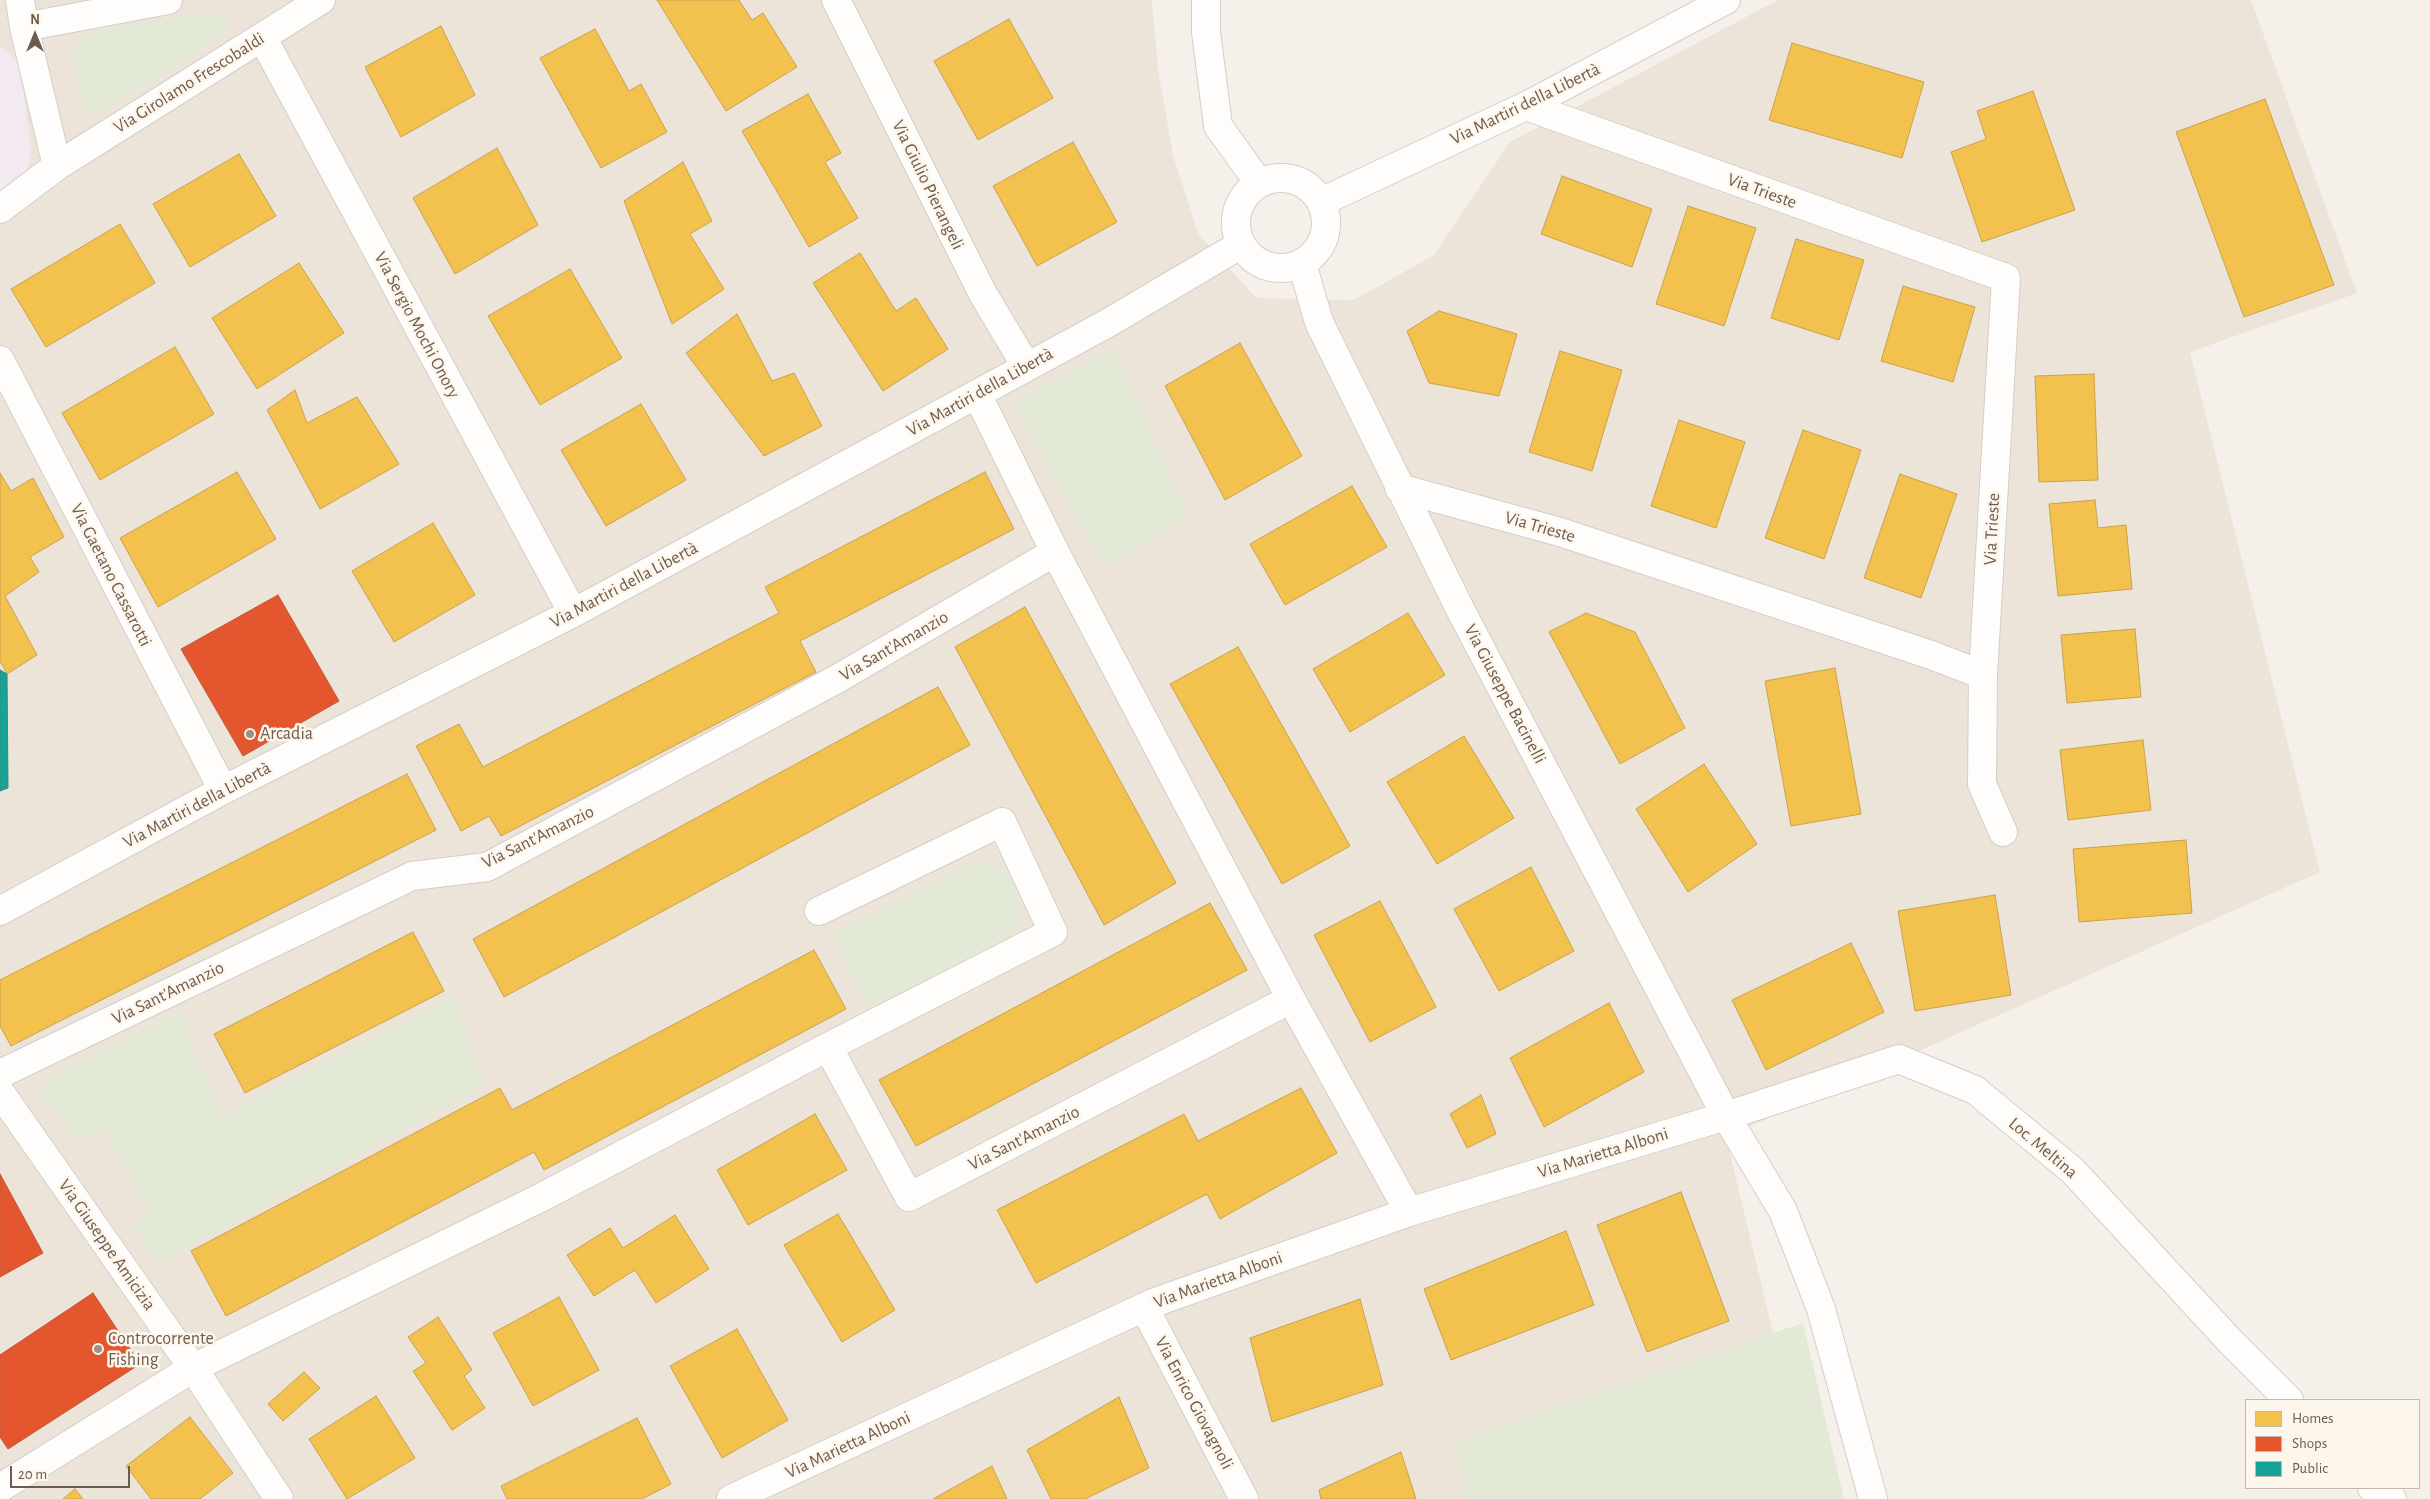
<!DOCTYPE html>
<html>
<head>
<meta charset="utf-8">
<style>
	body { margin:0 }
	#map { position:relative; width:2430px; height:1499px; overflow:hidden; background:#f5f1ea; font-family:"Alegreya Sans",sans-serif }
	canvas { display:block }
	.legend { position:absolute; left:2245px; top:1399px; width:175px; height:90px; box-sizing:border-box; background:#fdf6ec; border:1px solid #c4b8ad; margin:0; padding:6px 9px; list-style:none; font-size:15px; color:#6f5b4e }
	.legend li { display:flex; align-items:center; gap:10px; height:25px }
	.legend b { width:25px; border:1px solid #c4b8ad }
	.north { position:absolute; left:10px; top:10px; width:50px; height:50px; -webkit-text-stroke:4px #fdf6ec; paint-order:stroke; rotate:0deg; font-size:14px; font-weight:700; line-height:20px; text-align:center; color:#6f5b4e }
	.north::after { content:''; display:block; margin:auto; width:18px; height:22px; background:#6f5b4e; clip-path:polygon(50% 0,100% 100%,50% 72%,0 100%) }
	.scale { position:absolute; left:10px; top:1466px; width:120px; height:22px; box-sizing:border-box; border:2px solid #6f5b4e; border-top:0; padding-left:6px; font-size:15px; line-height:18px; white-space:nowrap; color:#6f5b4e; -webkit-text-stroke:4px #fdf6ec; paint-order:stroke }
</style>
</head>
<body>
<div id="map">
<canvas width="2430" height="1499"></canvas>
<ul class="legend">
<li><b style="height:14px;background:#f2c14e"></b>Homes</li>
<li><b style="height:14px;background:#e4572e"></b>Shops</li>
<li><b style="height:14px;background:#17a398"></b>Public</li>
</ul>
<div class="north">N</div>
<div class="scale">20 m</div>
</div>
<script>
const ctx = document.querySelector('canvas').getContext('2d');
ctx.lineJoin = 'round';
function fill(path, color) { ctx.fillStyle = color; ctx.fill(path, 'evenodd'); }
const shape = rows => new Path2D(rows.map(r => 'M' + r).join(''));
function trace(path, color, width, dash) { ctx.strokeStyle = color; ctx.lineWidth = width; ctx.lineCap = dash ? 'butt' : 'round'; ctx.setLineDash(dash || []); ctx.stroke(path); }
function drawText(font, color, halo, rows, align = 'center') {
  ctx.font = font + ' "Alegreya Sans",sans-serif'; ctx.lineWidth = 5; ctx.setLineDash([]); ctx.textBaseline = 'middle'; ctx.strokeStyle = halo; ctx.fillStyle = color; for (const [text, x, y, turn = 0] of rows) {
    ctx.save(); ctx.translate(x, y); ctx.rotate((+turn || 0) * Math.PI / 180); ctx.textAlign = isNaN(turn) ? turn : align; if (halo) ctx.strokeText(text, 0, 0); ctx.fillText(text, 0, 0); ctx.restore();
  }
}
const residential = shape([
	[0,0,1152,0,1158,69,1173,155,1198,233,1256,298,1354,300,1434,255,1510,142,1778,0,2251,0,2357,293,2190,352,2320,872,1726,1137,1813,1499,0,1499]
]);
const education = shape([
	[0,47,19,62,31,149,29,163,22,178,0,193]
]);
const green = shape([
	[212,13,225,17,227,26,223,34,100,112,91,113,83,110,73,51,83,37,98,29],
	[1113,349,1188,517,1104,567,1014,403],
	[978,860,1004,871,1016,886,1021,908,1013,934,868,1008,832,935],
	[454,996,484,1085,159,1263,132,1225,152,1212,101,1129,75,1142,38,1086,181,1011,191,1043,222,1116],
	[1803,1323,1844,1499,1468,1499,1456,1440]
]);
const homes = shape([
	[657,0,739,0,752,20,763,13,797,67,726,111,657,0],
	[1009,19,1053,98,978,140,934,61,1009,19],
	[441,26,475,95,401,137,365,67,441,26],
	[595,29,629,91,641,84,667,132,601,168,540,58,595,29],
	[1792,43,1924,82,1902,158,1769,120,1792,43],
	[2033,91,2075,210,1982,242,1951,152,1986,139,1977,111,2033,91],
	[808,94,841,153,825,162,858,218,809,247,742,131,808,94],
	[2265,99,2334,285,2244,317,2176,132,2265,99],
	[1073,142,1117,222,1037,266,993,186,1073,142],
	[497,148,538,225,455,274,413,198,497,148],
	[239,154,276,216,190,267,153,204,239,154],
	[683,162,712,221,690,234,724,289,672,324,624,201,683,162],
	[1562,176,1652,209,1632,267,1541,234,1562,176],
	[1688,206,1756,228,1724,326,1656,304,1688,206],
	[120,224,155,283,46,347,11,289,120,224],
	[1796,239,1864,260,1839,340,1771,318,1796,239],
	[860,253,896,311,916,298,948,349,883,391,813,283,860,253],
	[299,263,344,333,257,389,212,318,299,263],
	[570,269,622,358,540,405,488,316,570,269],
	[1903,286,1975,307,1953,382,1881,361,1903,286],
	[1439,311,1517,334,1499,396,1429,383,1407,331,1439,311],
	[737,314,772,381,794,373,822,426,764,456,686,353,737,314],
	[1240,343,1302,456,1225,500,1165,386,1240,343],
	[175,347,214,414,100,480,62,413,175,347],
	[1560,351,1622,370,1592,471,1529,452,1560,351],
	[2094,374,2098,480,2039,482,2035,376,2094,374],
	[295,390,307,423,357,397,399,464,320,509,267,410,295,390],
	[641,404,686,480,606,526,561,450,641,404],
	[1679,420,1745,442,1716,528,1651,506,1679,420],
	[1803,430,1861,450,1824,559,1765,538,1803,430],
	[237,472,276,539,158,607,120,538,237,472],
	[985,472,1014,529,800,641,816,672,501,836,489,816,461,831,416,746,459,724,483,767,779,613,765,587,985,472],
	[0,473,11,491,33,478,64,537,30,557,39,572,5,596,37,655,7,674,0,661,0,473],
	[1900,474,1957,494,1921,598,1864,578,1900,474],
	[1352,486,1387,547,1285,605,1250,544,1352,486],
	[2095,500,2098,528,2126,525,2132,589,2058,596,2049,504,2095,500],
	[433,523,475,595,394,642,352,571,433,523],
	[1025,607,1176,883,1104,925,955,647,1025,607],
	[1408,613,1445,675,1350,732,1313,669,1408,613],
	[1586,613,1635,632,1685,728,1620,764,1549,632,1586,613],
	[2135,629,2141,697,2067,703,2061,635,2135,629],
	[1238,647,1350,846,1282,884,1170,684,1238,647],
	[1835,668,1861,814,1791,826,1765,681,1835,668],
	[938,687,970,745,504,997,473,939,938,687],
	[1464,736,1514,818,1437,864,1387,782,1464,736],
	[2143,740,2151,810,2068,820,2060,750,2143,740],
	[1704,764,1757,844,1688,892,1636,809,1704,764],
	[407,774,436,830,11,1046,0,1026,0,980,407,774],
	[2186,840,2192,913,2079,922,2073,849,2186,840],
	[1531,867,1574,951,1499,991,1454,909,1531,867],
	[1995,895,2011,995,1915,1011,1898,911,1995,895],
	[1380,901,1436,1007,1370,1042,1314,935,1380,901],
	[1210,903,1247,970,916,1146,879,1080,1210,903],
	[413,932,444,991,245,1093,214,1034,413,932],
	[1851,943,1884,1012,1766,1070,1732,1000,1851,943],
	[814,950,846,1009,544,1170,534,1152,226,1316,191,1251,500,1088,512,1110,814,950],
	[1609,1003,1644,1072,1544,1127,1510,1058,1609,1003],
	[1301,1088,1337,1153,1220,1219,1207,1194,1036,1283,997,1210,1184,1114,1198,1141,1301,1088],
	[1481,1095,1496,1134,1467,1148,1450,1114,1481,1095],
	[815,1114,847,1170,748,1225,717,1170,815,1114],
	[1681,1192,1729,1321,1647,1352,1597,1225,1681,1192],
	[838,1214,895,1310,842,1342,784,1245,838,1214],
	[675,1215,709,1269,656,1303,635,1270,594,1296,567,1255,610,1228,623,1248,675,1215],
	[1566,1231,1594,1305,1451,1360,1424,1289,1566,1231],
	[559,1297,599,1370,533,1406,493,1333,559,1297],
	[1360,1299,1383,1385,1272,1422,1250,1338,1360,1299],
	[438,1317,472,1370,464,1376,485,1408,452,1430,413,1371,426,1363,408,1337,438,1317],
	[737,1329,788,1420,722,1458,670,1366,737,1329],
	[304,1372,320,1388,283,1421,268,1404,304,1372],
	[376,1396,415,1458,347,1499,309,1439,376,1396],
	[1119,1397,1149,1468,1085,1499,1051,1499,1027,1450,1119,1397],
	[190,1417,233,1473,200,1499,151,1499,126,1466,190,1417],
	[637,1418,671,1484,642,1499,507,1499,501,1486,637,1418],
	[1401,1452,1416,1499,1321,1499,1319,1490,1401,1452],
	[992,1466,1007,1499,933,1499,992,1466],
	[75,1489,83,1499,63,1499,75,1489]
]);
const shops = shape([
	[278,595,339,701,243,756,181,649,278,595],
	[0,1174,43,1253,0,1277,0,1174],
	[93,1293,140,1364,8,1449,0,1437,0,1355,93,1293]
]);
const public = shape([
	[0,670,7,674,8,788,0,791,0,670]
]);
const minor = shape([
	[20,0,24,27,57,166],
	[836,0,983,294,1026,366],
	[1206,0,1206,32,1218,126,1259,183],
	[24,27,168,0],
	[262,37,573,613],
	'1236 223a45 45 0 1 1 90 0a45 45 0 1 1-90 0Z',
	[1321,202,1526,106,1726,0],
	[0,209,57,166,321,0],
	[1302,264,1319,322,1460,609,1726,1116,1783,1211,1821,1309,1873,1499],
	[0,360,223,790],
	[977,394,1055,552,1133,700,1291,999,1409,1212],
	[1399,488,1560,532,1931,655,1983,675,2006,278,1526,106],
	[1983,675,1982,784,2003,832],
	[0,911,223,790,573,613,1108,323,1240,245],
	[828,1047,909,1197,1291,999],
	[0,1074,412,876,487,867,837,679,1055,552],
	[0,1092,193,1368,279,1499],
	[1144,1307,1244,1499],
	[0,1488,193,1368,542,1197,828,1047,1053,932,1002,822,819,911],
	[2372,1488,2376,1492,2392,1499],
	[731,1499,1153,1303,1409,1212,1726,1116,1899,1059,1975,1090,2073,1171,2230,1341,2289,1400]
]);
const markers = [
	[250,734,5,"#9e9085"],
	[98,1349,5,"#9e9085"]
];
const streetNames = [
	["Via Girolamo Frescobaldi",189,83,-32],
	["Via Martiri della Libertà",1525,104,-26],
	["Via Giulio Pierangeli",928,185,64],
	["Via Trieste",1762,191,20],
	["Via Sergio Mochi Onory",417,325,62],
	["Via Martiri della Libertà",980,392,-29],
	["Via Trieste",1540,527,16],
	["Via Trieste",1992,529,-87],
	["Via Gaetano Cassarotti",111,575,63],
	["Via Martiri della Libertà",624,585,-28],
	["Via Sant'Amanzio",894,646,-30],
	["Via Giuseppe Bacinelli",1505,694,62],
	["Via Martiri della Libertà",197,805,-28],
	["Via Sant'Amanzio",538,837,-26],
	["Via Sant'Amanzio",168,993,-26],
	["Via Sant'Amanzio",1024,1138,-27],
	["Loc. Meltina",2043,1148,40],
	["Via Marietta Alboni",1603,1153,-17],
	["Via Giuseppe Amicizia",107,1245,55],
	["Via Marietta Alboni",1218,1280,-20],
	["Via Enrico Giovagnoli",1194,1403,62],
	["Via Marietta Alboni",848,1445,-25]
];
const poiNames = [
	["Arcadia",260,734],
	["Controcorrente",108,1339],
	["Fishing",108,1360]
];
fill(residential, '#ede4d9');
fill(education, '#f2e9f1');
fill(green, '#e2ead6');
fill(homes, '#f2c14e');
trace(homes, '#cba24e', 1);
fill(shops, '#e4572e');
trace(shops, '#c15838', 1);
fill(public, '#17a398');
trace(public, '#318d82', 1);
trace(minor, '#d4cec9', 30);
trace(minor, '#fefdfc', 28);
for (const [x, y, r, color] of markers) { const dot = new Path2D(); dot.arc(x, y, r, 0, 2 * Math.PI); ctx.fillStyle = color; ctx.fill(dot); trace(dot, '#fdf6ec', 2); }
drawText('18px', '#6f5b4e', '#fdf6ec', streetNames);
drawText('18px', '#6f5b4e', '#fdf6ec', poiNames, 'left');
</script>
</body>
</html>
